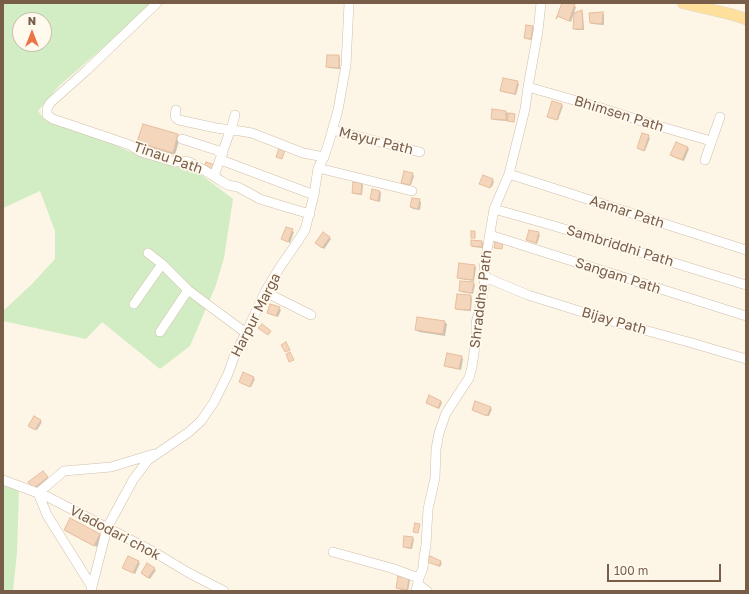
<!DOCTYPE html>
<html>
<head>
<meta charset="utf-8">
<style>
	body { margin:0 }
	#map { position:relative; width:749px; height:594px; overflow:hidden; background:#fdf6e6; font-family:"Golos Text",sans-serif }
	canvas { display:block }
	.frame { position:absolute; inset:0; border:4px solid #785d49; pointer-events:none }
	.north { position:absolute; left:12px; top:12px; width:40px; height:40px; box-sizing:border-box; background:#fff9ee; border:1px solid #c9bbac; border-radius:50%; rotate:0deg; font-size:11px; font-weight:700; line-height:16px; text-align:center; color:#785d49 }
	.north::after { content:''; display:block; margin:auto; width:14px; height:18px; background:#ec7546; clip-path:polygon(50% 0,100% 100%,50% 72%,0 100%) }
	.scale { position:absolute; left:607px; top:564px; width:114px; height:18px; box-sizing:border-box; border:2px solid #785d49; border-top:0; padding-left:5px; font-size:12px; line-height:14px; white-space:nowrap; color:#785d49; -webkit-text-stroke:3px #fff9ee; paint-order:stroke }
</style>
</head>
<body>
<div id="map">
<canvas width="749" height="594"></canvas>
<div class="frame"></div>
<div class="north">N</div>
<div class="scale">100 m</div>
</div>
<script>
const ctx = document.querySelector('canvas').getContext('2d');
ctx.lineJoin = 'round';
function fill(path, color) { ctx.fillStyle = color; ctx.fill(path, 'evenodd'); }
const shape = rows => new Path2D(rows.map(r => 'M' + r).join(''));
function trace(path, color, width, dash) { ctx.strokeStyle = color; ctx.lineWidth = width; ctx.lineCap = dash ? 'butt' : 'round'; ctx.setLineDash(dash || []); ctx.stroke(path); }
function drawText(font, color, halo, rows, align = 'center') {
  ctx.font = font + ' "Golos Text",sans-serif'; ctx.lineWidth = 3.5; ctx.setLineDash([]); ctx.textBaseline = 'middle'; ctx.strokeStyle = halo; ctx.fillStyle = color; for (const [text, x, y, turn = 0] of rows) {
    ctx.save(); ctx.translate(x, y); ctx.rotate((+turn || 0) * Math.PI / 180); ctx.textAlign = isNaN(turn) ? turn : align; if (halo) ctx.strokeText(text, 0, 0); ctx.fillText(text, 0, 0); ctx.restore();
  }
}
const green = shape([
	[3,3,150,3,114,38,59,86,38,111,46,121,62,125,103,140,147,159,195,170,233,199,224,258,216,285,190,346,160,369,102,322,86,339,3,321,3,311,32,284,55,259,55,231,40,191,3,208],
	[20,20,44,20,44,44,20,44],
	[3,484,19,489,17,552,13,591,3,591]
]);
const shadow = shape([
	[563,3,569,3,576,7,571,22,559,17,558,16],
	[582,11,583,13,584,30,576,30,574,28],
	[602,13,604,14,604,25,592,24,591,23],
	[527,27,533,27,534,29,532,40,526,39,525,38],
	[339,56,340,58,340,69,329,68,327,67],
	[517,82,519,84,516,95,503,92,501,91],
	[561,105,563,106,558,120,550,118,548,116],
	[506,112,508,113,507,121,494,120,492,119],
	[143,125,178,135,180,137,175,155,141,145,138,142],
	[648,136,650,138,645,151,640,150,638,148],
	[687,147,689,149,684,161,673,157,671,155],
	[412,174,414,176,411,185,404,184,402,182],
	[492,180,494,181,492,187,481,183],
	[361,184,363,185,362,195,354,194,353,193],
	[380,192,381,193,380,202,373,200,371,199],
	[419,200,421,202,420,210,413,209,411,207],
	[286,228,294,232,290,243,282,239],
	[538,233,540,235,537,244,529,241,527,240],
	[329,237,331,239,324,249,318,245],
	[482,242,483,243,483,248,473,247,472,246],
	[475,266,476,268,474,281,460,279,458,278],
	[473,283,475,285,473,294,461,292,460,290],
	[471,296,472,298,471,311,458,310,456,309],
	[279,308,281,310,278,317,270,314,268,312],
	[444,322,447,324,445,336,419,332,416,330],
	[462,357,463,359,461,370,447,367,445,366],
	[253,378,255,379,251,387,240,382],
	[441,401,442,403,439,409,427,403],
	[490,408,492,409,489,416,475,411],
	[40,421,42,422,37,430,31,427],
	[42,472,48,479,35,489,30,483],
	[65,530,99,535,102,537,97,547,67,532],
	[412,538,414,539,412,549,405,548,404,546],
	[138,562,140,563,135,574,125,569],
	[429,562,440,562,442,563,440,567],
	[154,569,156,570,150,579,143,574],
	[409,579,410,581,408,591,398,589,397,587]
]);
const building = shape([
	[562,3,572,3,575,4,569,21,558,16,556,19,562,3],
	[582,10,583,29,573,29,574,13,582,10],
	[603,12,602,24,590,23,589,13,603,12],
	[526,25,533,26,531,39,524,38,526,25],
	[327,55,339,55,339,68,326,67,327,55],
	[503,78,518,81,515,94,500,91,503,78],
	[552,101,562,104,557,120,547,117,552,101],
	[492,109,506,111,506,120,491,119,492,109],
	[509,113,515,114,514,122,507,121,509,113],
	[143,124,178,134,173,153,137,142,143,124],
	[642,133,649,135,644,151,637,148,642,133],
	[676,142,688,147,682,160,670,155,676,142],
	[279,148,285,150,282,159,276,157,279,148],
	[206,162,215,165,213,170,204,167,206,162],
	[404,171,413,173,410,185,401,183,404,171],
	[483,175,493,179,490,188,479,184,483,175],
	[353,182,362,183,361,194,352,193,353,182],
	[372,189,380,191,378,201,370,199,372,189],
	[412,198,420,199,418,209,410,207,412,198],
	[286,227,293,229,288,242,281,239,286,227],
	[529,230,539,232,536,243,526,240,529,230],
	[471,231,475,231,475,238,471,238,471,231],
	[323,232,330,237,322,248,315,243,323,232],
	[471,240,482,241,482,247,471,246,471,240],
	[495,242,503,243,502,249,494,248,495,242],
	[459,263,475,265,473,280,457,278,459,263],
	[460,281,474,282,472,293,459,291,460,281],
	[457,294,471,295,470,310,455,309,457,294],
	[270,304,280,307,276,316,267,313,270,304],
	[417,317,445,321,443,334,415,330,417,317],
	[262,324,271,331,268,335,258,328,262,324],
	[286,342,290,350,285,352,281,345,286,342],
	[290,352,294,360,289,362,286,354,290,352],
	[447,353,462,356,459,369,444,366,447,353],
	[243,372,254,377,250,387,239,382,243,372],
	[429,395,441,401,438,408,426,403,429,395],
	[475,401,491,407,487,416,472,410,475,401],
	[34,416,41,420,35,430,28,426,34,416],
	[43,471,48,477,33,489,28,482,43,471],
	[70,518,100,534,94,546,64,530,70,518],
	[415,523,420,524,418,533,413,532,415,523],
	[404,536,413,537,411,548,403,547,404,536],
	[128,556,139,561,133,573,122,568,128,556],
	[430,556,441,561,439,566,427,562,430,556],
	[147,563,155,568,148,578,141,573,147,563],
	[398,576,409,578,407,590,396,588,398,576]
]);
const minor = shape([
	[157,3,87,70,50,103,47,109,47,115,53,119,68,124,130,145,141,152,175,162,184,161,189,162,209,173,221,181,228,185,238,187,260,199,286,207,310,214],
	[528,87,598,107,648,123,711,141],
	[176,110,175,115,176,118,179,120,216,128,240,131,252,133,303,153,324,157],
	[332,130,420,152],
	[182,139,216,150,223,153],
	[221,160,314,195],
	[705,160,720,117],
	[318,168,412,191],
	[509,174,746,250],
	[214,176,229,134,231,130,235,115],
	[494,209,551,225,746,285],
	[490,235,746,316],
	[148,253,162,264,188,290,246,333],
	[485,277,528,295,611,321,692,343,746,359],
	[265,292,311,315],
	[134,304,162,264],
	[160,332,188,290],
	[3,480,38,493,48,497,154,552,189,573,224,591],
	[333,552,391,568,419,578],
	[418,584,427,591],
	[92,587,47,515,38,493,64,471,111,467,154,454],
	[91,591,107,528,133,480,148,460,189,432,201,421,214,402,228,374,235,354,246,333,265,292,280,267,296,244,305,230,314,195,318,168,324,157,329,142,338,110,346,65,349,3],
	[416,591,419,578,423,568,424,557,426,545,428,509,435,478,436,449,439,433,446,413,469,378,472,367,476,339,476,323,482,299,485,277,484,268,494,209,509,174,525,109,528,87,538,31,541,3]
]);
const major = shape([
	[683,3,730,14,746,19]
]);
const streetNames = [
	["Bhimsen Path",619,114,17],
	["Mayur Path",376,141,14],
	["Tinau Path",168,158,19],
	["Aamar Path",627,212,18],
	["Sambriddhi Path",620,246,17],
	["Sangam Path",618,276,18],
	["Shraddha Path",481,299,-83],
	["Harpur Marga",256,315,-63],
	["Bijay Path",614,321,16],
	["Vladodari chok",115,533,28]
];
fill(green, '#d2ecc4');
fill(shadow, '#0003');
fill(building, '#f4d6bd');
trace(building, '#e8bd9c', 1);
trace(minor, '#d0beab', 10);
trace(major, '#dcd5d0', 12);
trace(minor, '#fff', 9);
trace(major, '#fee09c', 11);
drawText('14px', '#785d49', '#fff9ee', streetNames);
</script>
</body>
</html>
